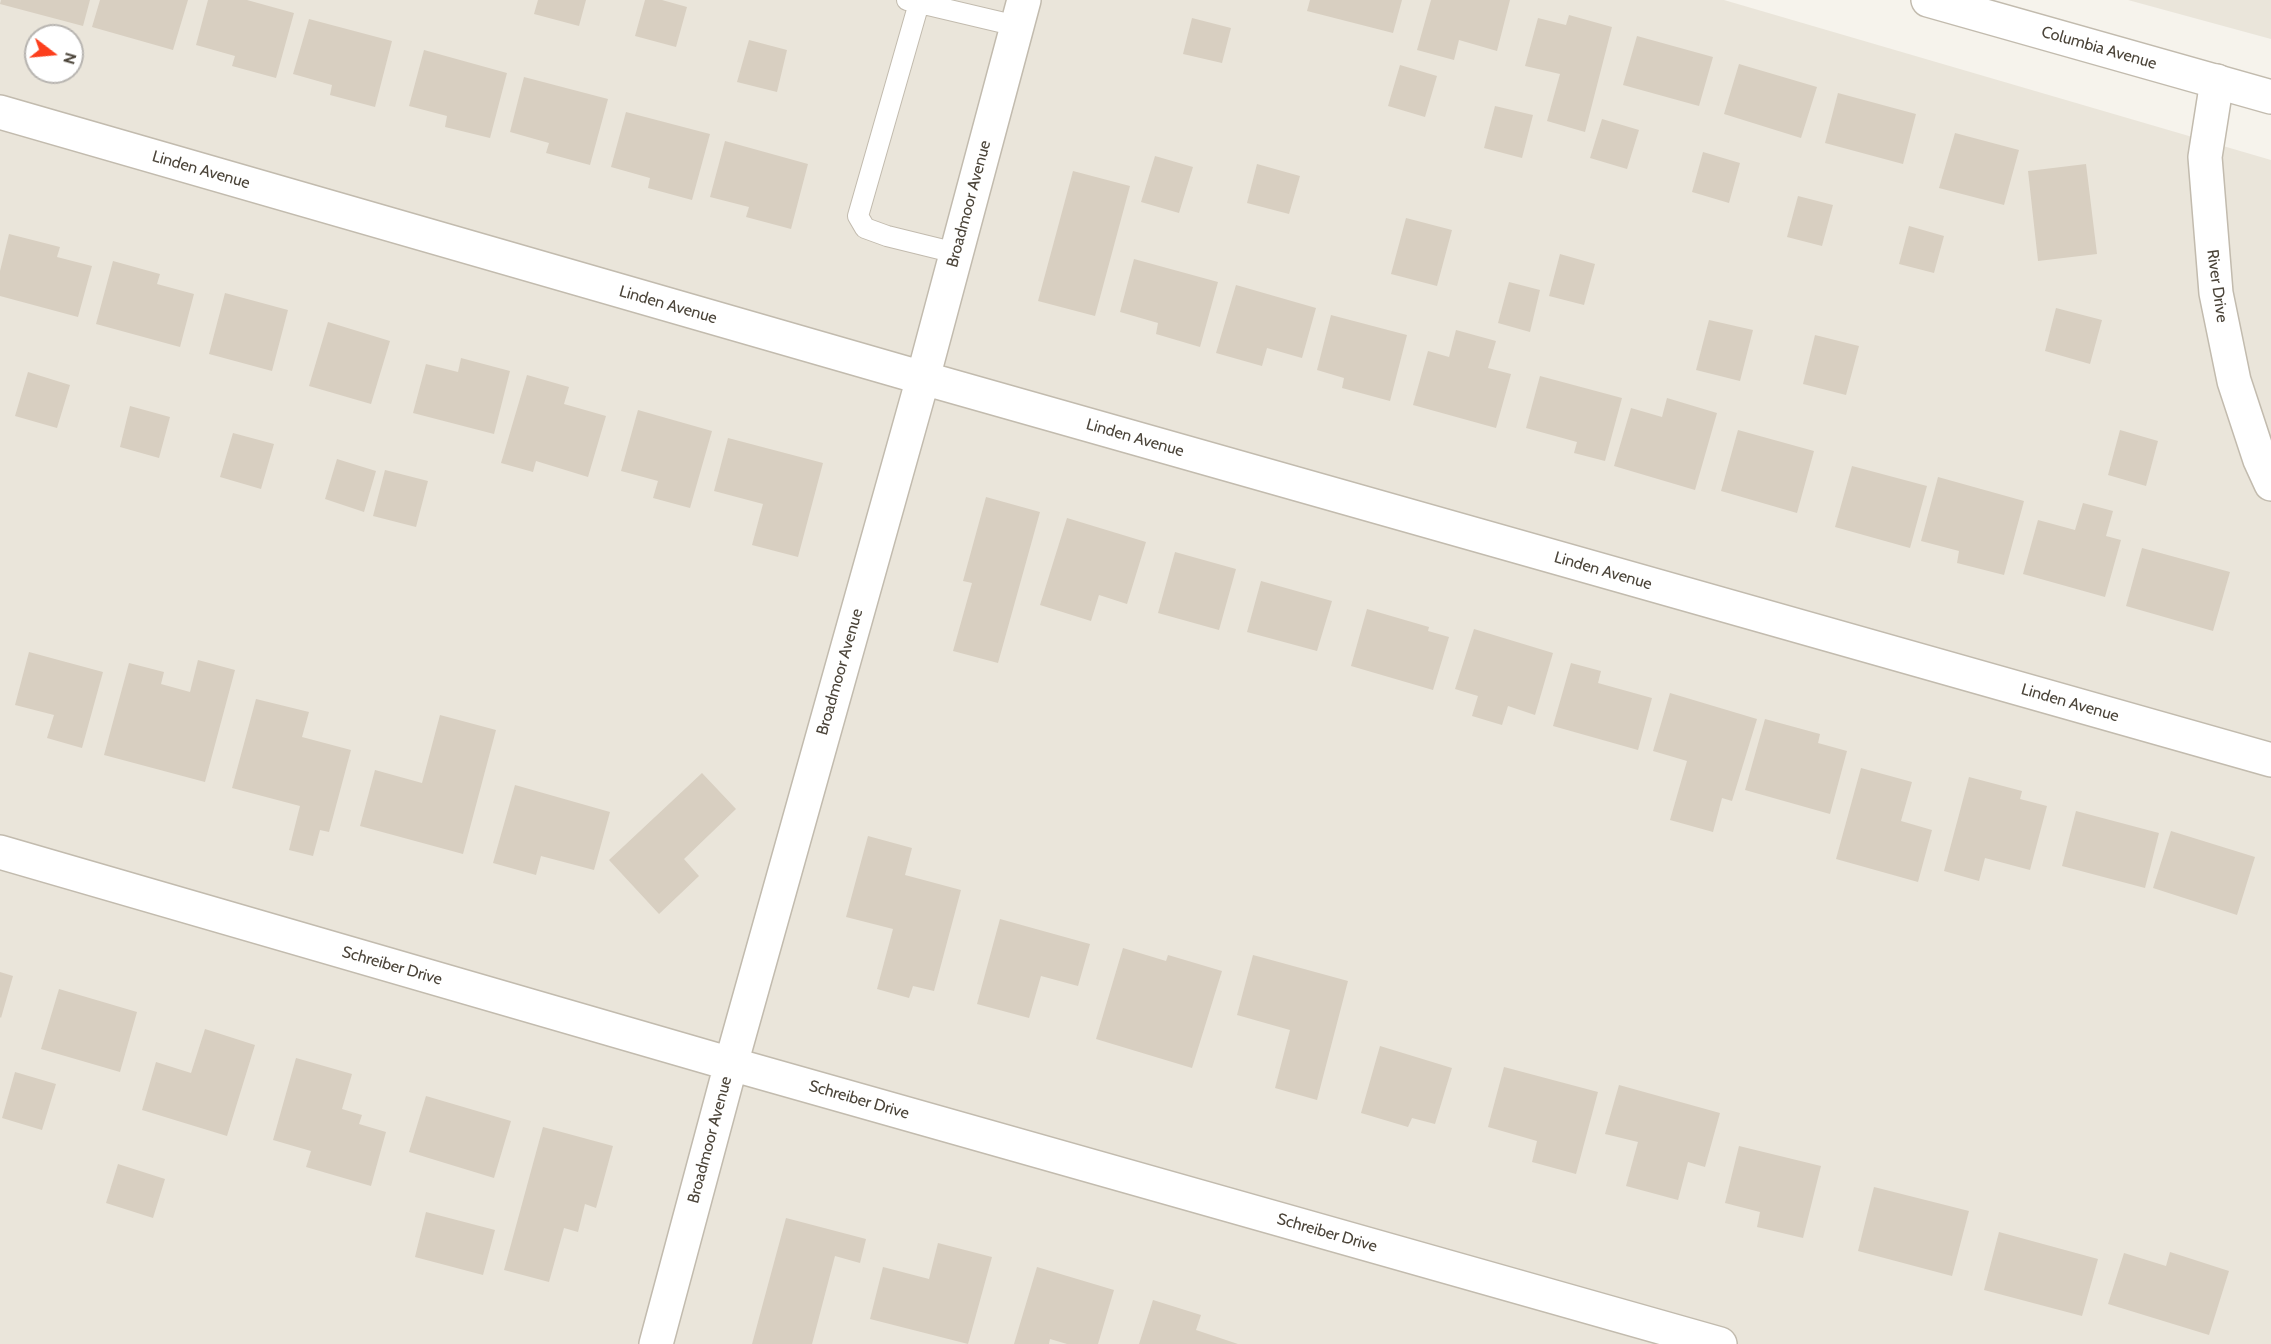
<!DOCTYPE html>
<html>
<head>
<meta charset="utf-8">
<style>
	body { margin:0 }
	#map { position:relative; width:2271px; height:1344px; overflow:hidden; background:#f6f3ec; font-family:Cabin,sans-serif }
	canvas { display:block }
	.north { position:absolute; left:24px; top:24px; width:60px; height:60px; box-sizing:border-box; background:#fff; border:2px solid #b7b4b0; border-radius:50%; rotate:106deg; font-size:16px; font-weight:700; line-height:24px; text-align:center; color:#4b4439 }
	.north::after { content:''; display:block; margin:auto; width:21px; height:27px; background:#fc3f1d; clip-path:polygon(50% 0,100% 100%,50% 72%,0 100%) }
</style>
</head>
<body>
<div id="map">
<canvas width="2271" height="1344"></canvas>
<div class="north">N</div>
</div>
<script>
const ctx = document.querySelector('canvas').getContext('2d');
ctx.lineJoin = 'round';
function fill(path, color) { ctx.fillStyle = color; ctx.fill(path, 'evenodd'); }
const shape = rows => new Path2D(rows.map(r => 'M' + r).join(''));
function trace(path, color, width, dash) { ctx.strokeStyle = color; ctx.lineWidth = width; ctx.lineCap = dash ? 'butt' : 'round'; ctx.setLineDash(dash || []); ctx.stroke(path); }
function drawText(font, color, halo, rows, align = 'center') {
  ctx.font = font + ' Cabin,sans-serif'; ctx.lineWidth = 5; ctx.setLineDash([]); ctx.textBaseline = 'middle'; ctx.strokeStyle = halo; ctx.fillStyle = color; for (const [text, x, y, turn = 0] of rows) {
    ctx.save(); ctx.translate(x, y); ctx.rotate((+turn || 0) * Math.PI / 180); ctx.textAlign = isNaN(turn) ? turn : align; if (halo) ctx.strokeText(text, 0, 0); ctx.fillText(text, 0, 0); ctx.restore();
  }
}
const residential = shape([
	[0,0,1724,0,2271,160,2271,1344,0,1344],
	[36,36,72,36,72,72,36,72],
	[2128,0,2271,0,2271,39]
]);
const building = shape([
	[1,0,90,0,83,26,0,4],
	[100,0,188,0,173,50,92,27],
	[208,0,247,0,294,13,276,78,232,66,235,56,196,45],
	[538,0,586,0,579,26,534,14],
	[645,0,662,0,687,7,676,47,635,36],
	[1310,0,1402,0,1393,33,1307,11],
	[1431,0,1510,0,1497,51,1459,40,1454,60,1417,50],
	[1569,15,1612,27,1585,132,1547,121,1560,74,1525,66,1538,18,1566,25],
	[1192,18,1231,28,1222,63,1183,54],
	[309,19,392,41,375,107,330,95,332,85,293,74],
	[1637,36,1713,57,1699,106,1623,85],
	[749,40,787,50,777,92,737,82],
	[424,50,507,73,490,138,445,127,447,116,409,106],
	[1739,64,1817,87,1801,138,1724,114],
	[1400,65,1437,76,1425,117,1388,106],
	[524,77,608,99,590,165,546,153,549,143,510,132],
	[1838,93,1916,114,1903,164,1825,143],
	[1495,106,1533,115,1522,158,1484,148],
	[626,112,710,134,692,200,648,188,650,178,611,167],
	[1602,119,1639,130,1627,169,1590,158],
	[1955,133,2019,150,2004,205,1939,188],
	[725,141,808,164,791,229,746,217,749,207,710,197],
	[1703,152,1740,163,1729,203,1692,192],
	[1155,156,1193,167,1179,213,1141,202],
	[1257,164,1300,176,1289,214,1247,203],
	[2086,164,2097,254,2038,261,2028,171],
	[1073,171,1130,186,1095,316,1038,301],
	[1798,196,1833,205,1822,246,1787,237],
	[1406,218,1452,230,1437,286,1391,274],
	[1909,226,1944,236,1934,273,1899,264],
	[9,234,60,247,57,257,92,266,78,317,0,296,0,271],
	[1560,254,1595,264,1584,305,1549,296],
	[1134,259,1218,282,1200,347,1156,334,1158,323,1120,312],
	[113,261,160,274,157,284,194,294,180,347,96,324],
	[1509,282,1540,290,1530,332,1498,323],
	[1236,285,1316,308,1302,358,1267,348,1262,366,1216,353],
	[225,293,288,310,272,371,209,354],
	[2056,308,2102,320,2090,364,2045,351],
	[1331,315,1407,335,1390,401,1342,388,1344,378,1317,370],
	[1709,320,1753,330,1740,381,1696,370],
	[328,322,390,341,371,404,309,386],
	[1456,330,1496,341,1488,368,1511,374,1496,428,1413,405,1428,351,1449,357],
	[1815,335,1859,346,1846,395,1803,384],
	[461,358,510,371,494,434,413,413,426,364,458,372],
	[28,372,70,385,57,428,15,416],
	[527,375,569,387,564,404,606,416,588,477,536,461,533,472,501,463],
	[1540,376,1622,398,1605,461,1574,453,1577,442,1526,428],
	[1667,398,1717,413,1695,490,1614,466,1631,408,1662,417],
	[130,406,170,417,159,458,120,447],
	[638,410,712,431,690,508,653,498,658,481,621,471],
	[1738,430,1814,451,1797,513,1721,491],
	[2120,430,2158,441,2146,486,2108,475],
	[233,433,274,444,261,489,220,477],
	[728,438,823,463,798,557,752,545,763,504,714,491],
	[337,459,376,471,364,512,325,499],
	[1852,466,1927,486,1910,548,1835,527],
	[385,470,428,481,416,527,373,516],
	[1938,477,2024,501,2004,575,1957,563,1959,551,1921,541],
	[986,497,1040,512,998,663,953,651,972,583,963,581],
	[2083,503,2113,511,2106,536,2121,540,2105,597,2023,574,2038,520,2075,530],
	[1067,518,1146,542,1127,604,1099,595,1091,621,1040,605],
	[2142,548,2230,572,2213,631,2126,606],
	[1175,552,1236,569,1219,630,1158,613],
	[1261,581,1332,601,1317,651,1247,632],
	[1367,609,1429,627,1428,631,1449,637,1433,690,1351,666],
	[1474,629,1553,653,1535,715,1508,706,1502,725,1472,716,1478,696,1455,689],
	[29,652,103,672,82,748,47,738,54,715,15,705],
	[198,660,235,670,205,782,104,755,129,663,164,672,161,684,190,692],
	[1571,663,1601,671,1598,683,1652,698,1638,750,1553,726],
	[1670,693,1757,719,1732,801,1722,798,1713,832,1670,820,1687,761,1653,751],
	[256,699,309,712,302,737,351,750,329,832,320,830,313,856,289,850,300,806,232,788],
	[440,715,496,730,463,854,360,826,375,770,422,783],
	[1765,719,1820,734,1818,743,1847,751,1830,814,1745,790],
	[1861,768,1912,782,1901,821,1932,830,1918,882,1836,859],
	[702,773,736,809,684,859,699,876,659,914,609,860],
	[1969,777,2022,791,2020,799,2047,806,2030,870,1985,858,1979,881,1944,871],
	[515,785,610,812,594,870,541,856,536,875,493,863],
	[2076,811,2159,833,2145,888,2062,866],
	[2171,831,2255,857,2237,915,2153,888],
	[868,836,912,848,905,875,961,890,934,991,913,986,909,998,877,989,893,929,846,917],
	[1000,919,1090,944,1078,986,1041,976,1029,1018,977,1004],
	[1123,948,1166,961,1168,955,1222,971,1192,1068,1096,1039],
	[1253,955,1348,981,1317,1100,1275,1088,1290,1030,1237,1015],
	[0,972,13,976,1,1018,0,1017],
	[59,989,137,1012,120,1072,41,1049],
	[205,1029,255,1045,227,1136,142,1110,156,1062,191,1073],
	[1380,1046,1452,1068,1435,1124,1412,1118,1408,1127,1361,1113],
	[296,1058,352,1074,342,1109,362,1115,359,1124,386,1132,371,1186,306,1167,311,1151,273,1140],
	[1504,1067,1598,1092,1576,1174,1532,1162,1537,1141,1488,1127],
	[15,1072,56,1084,42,1130,2,1118],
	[1619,1085,1720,1113,1705,1167,1688,1162,1678,1200,1626,1186,1638,1142,1605,1134],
	[426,1096,511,1121,494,1178,409,1152],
	[543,1127,613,1146,596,1208,585,1204,578,1232,564,1228,549,1282,504,1270],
	[1739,1146,1821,1166,1803,1238,1757,1227,1760,1212,1725,1203],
	[118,1164,165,1179,153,1218,106,1203],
	[1874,1187,1969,1211,1952,1276,1858,1251],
	[426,1212,495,1230,483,1275,415,1257],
	[786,1218,866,1239,860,1263,835,1256,812,1344,752,1344],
	[1999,1232,2098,1259,2082,1316,1984,1290],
	[938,1243,992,1257,968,1344,870,1319,883,1267,929,1279],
	[2170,1252,2229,1271,2209,1335,2108,1304,2124,1253,2166,1266],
	[1037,1267,1114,1290,1098,1344,1067,1344,1050,1339,1049,1344,1014,1344],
	[1153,1300,1201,1315,1196,1330,1238,1344,1139,1344]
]);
const service = shape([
	[907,0,1017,26],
	[919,3,858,216,865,228,887,236,956,253]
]);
const minor = shape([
	[2217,81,2205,157,2216,293,2234,381,2260,460,2271,484],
	[0,112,923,378,2271,760],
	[0,852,731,1064,1720,1344],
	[656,1344,731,1064,923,378,1024,0]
]);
const tertiary = shape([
	[1928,0,2271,97]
]);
const streetNames = [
	["Columbia Avenue",2099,48,16],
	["Linden Avenue",201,170,16],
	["Broadmoor Avenue",969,204,-75],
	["River Drive",2217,286,82],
	["Linden Avenue",668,305,16],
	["Linden Avenue",1135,438,16],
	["Linden Avenue",1603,571,16],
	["Broadmoor Avenue",840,672,-74],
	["Linden Avenue",2070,703,16],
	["Schreiber Drive",392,966,16],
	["Schreiber Drive",859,1100,16],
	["Broadmoor Avenue",710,1140,-75],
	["Schreiber Drive",1327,1233,16]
];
fill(residential, '#eae5da');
fill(building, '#d8cfc1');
trace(service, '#c2bbae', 22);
trace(minor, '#c2bbae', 36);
trace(tertiary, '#c2bbae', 36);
trace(service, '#fff', 20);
trace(minor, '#fff', 33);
trace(tertiary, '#fff', 33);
drawText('16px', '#4b4439', '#fff', streetNames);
</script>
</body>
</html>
